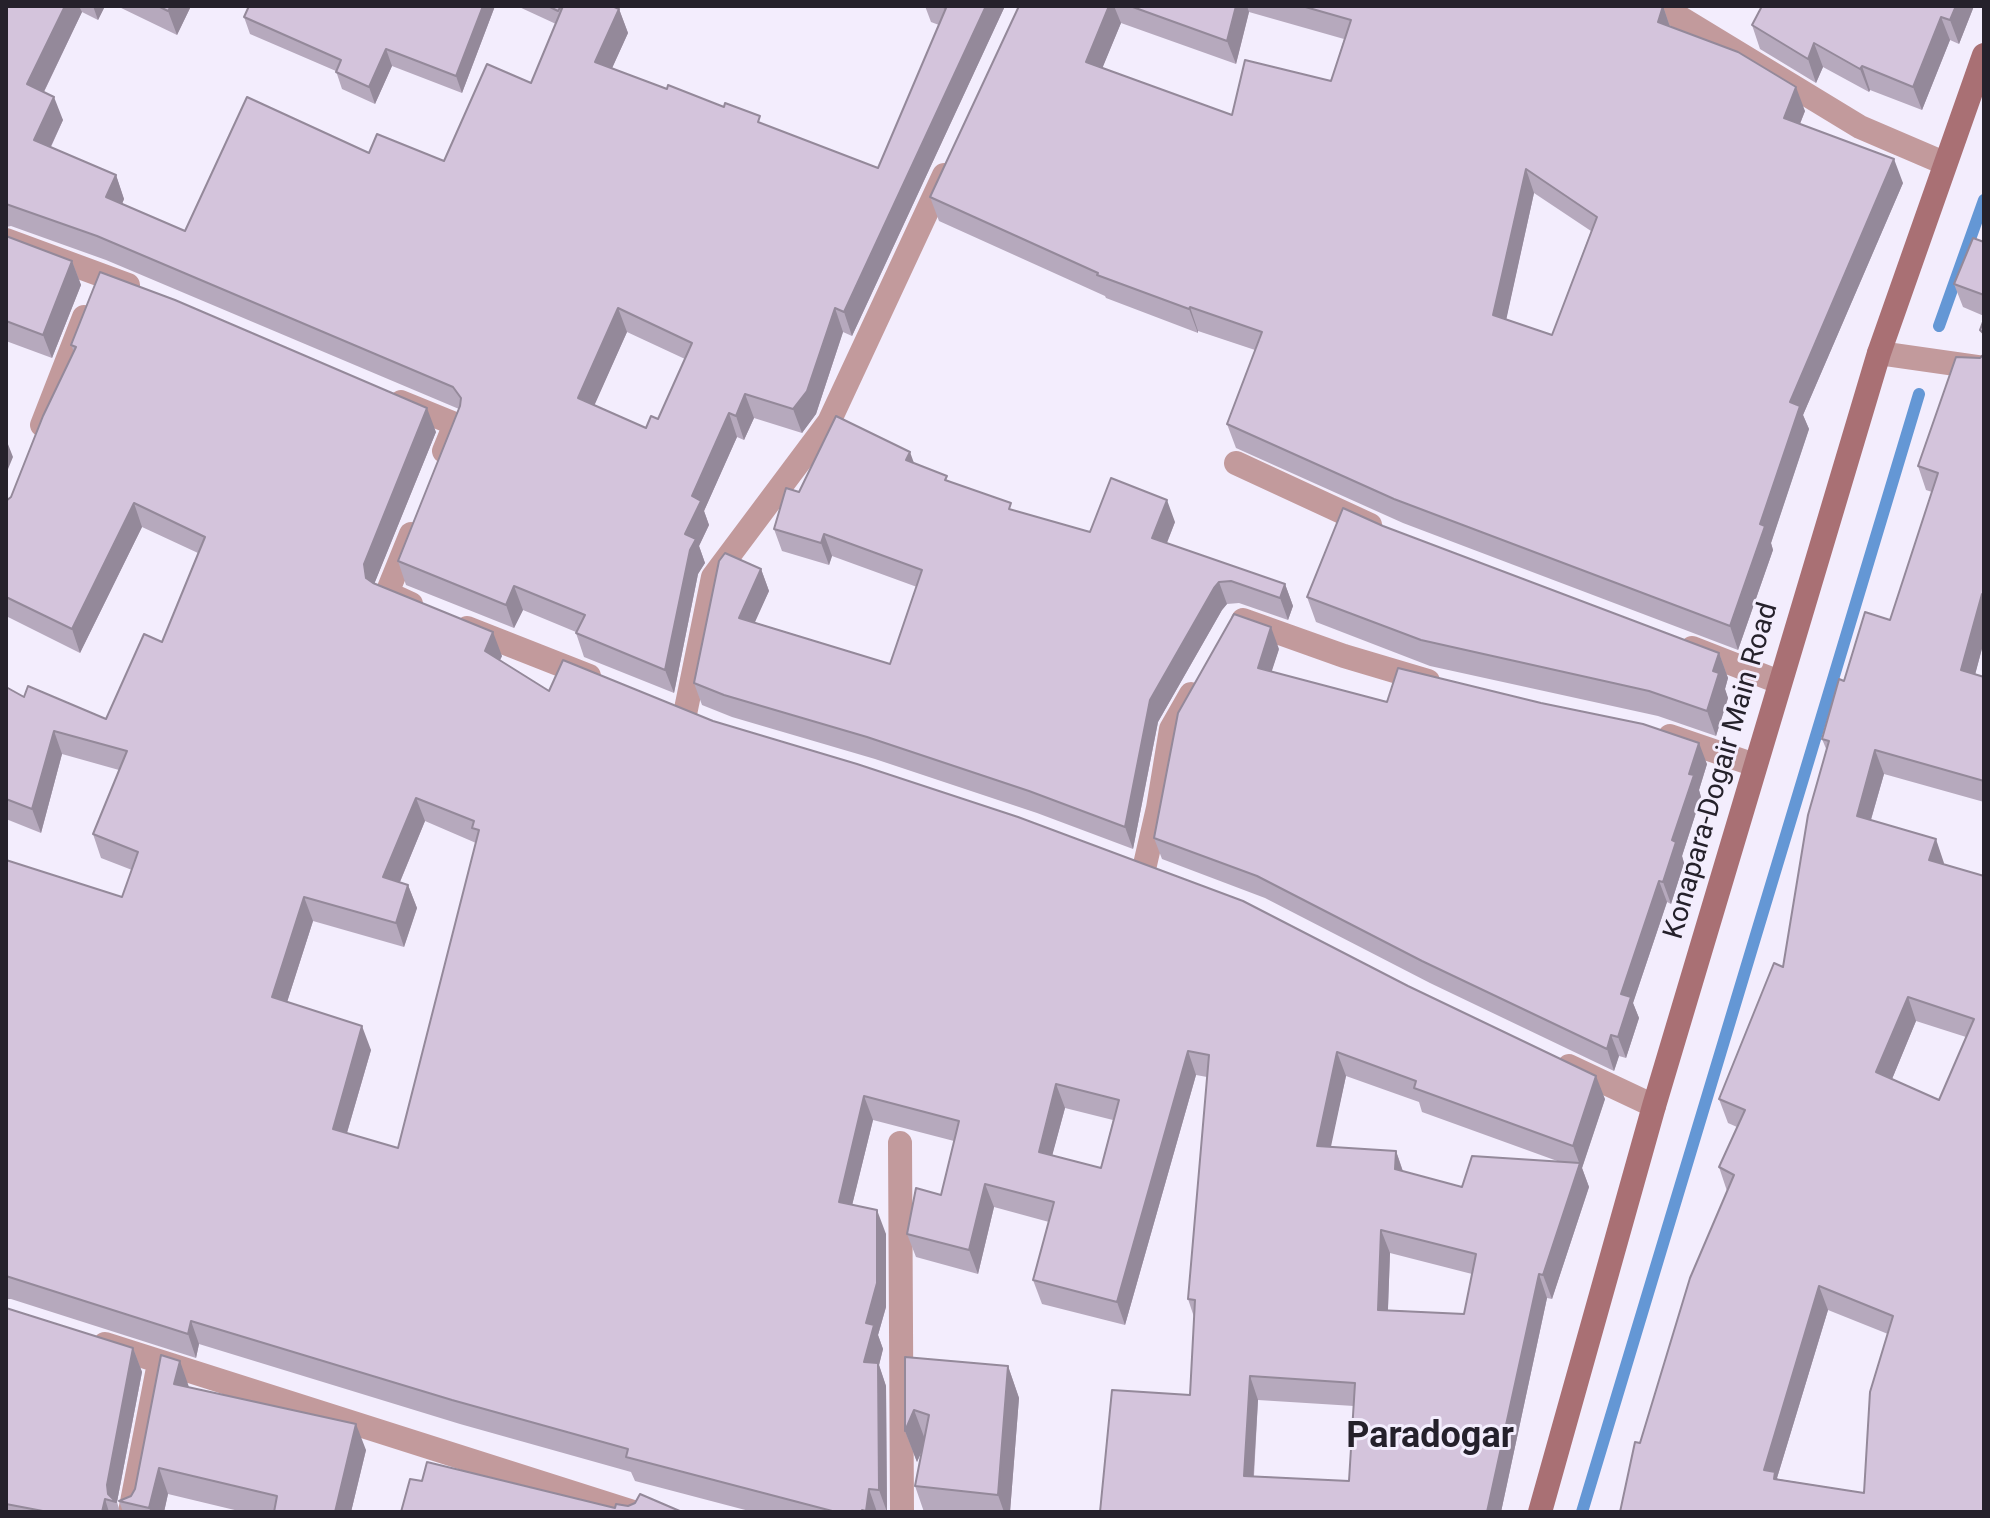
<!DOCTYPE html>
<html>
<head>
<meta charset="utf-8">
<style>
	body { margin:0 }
	#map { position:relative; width:1990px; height:1518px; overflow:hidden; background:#f3edfd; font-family:Roboto,sans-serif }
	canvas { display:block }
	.frame { position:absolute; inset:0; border:8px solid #25212b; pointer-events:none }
</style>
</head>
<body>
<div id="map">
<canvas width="1990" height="1518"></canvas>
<div class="frame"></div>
</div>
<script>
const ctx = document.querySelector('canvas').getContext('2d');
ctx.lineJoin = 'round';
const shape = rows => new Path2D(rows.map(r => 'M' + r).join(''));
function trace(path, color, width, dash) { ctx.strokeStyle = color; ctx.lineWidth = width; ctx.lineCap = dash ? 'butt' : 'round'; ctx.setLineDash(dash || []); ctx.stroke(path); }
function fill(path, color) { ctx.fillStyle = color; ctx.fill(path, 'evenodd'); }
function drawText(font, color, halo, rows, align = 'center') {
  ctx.font = font + ' Roboto,sans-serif'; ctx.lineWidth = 6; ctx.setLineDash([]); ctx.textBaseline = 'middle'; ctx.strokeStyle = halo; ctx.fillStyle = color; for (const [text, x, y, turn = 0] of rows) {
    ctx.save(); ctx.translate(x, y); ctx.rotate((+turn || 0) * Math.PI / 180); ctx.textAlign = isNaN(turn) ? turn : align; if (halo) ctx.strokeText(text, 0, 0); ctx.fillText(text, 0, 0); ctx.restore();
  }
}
const stream = shape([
	[1939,326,1984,200],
	[1582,1512,1919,394]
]);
const street = shape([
	[1661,6,1860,127,1944,163],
	[6,240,128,285],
	[1879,353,1984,368],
	[401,402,455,424,444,451],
	[42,425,84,317],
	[1236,463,1370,525],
	[411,534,387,593,411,604],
	[1243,620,1344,656,1428,681],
	[467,628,589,676],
	[1692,648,1779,682],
	[685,714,713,577,829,422,944,175],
	[1670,736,1755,765],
	[1144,869,1158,808,1171,729,1191,694],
	[1569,1066,1654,1106],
	[900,1143,902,1512],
	[105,1344,633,1512],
	[130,1512,159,1363]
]);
const secondary = shape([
	[1540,1512,1654,1106,1879,353,1984,55]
]);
const wall = shape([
	[6,6,105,6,98,20,82,12,44,92,63,120,51,147,116,175,124,199,122,204,185,231,369,153,444,161,531,83,556,24,517,6,612,6,619,9,628,33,612,68,878,168,939,25,931,22,925,6,1005,6,852,336,843,332,816,414,802,433,754,418,744,440,737,437,704,511,709,525,699,546,705,563,698,574,674,693,584,657,576,633,576,632,523,610,514,628,406,585,398,561,459,409,106,260,11,226,6,227],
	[627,332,685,359,658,419,646,428,594,405],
	[117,6,191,6,177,35],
	[249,6,495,6,462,93,392,66,375,104,342,89,336,71,250,34,244,17],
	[1019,6,1663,6,1670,27,1805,111,1800,124,1903,183,1803,415,1809,429,1771,543,1773,550,1738,650,1403,523,1236,448,1227,424,1255,350,1198,331,1198,333,1106,298,1105,296,939,221,930,197],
	[1249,12,1344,39,1331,81,1232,115,1102,68,1121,23,1236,64],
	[1534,193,1591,231,1552,335,1506,319],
	[1757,6,1974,6,1959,44,1950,40,1922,110,1870,90,1869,92,1823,67,1816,83,1760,49,1752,25,1761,8],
	[6,236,72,261,81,285,52,358,6,341],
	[1984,242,1984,316,1963,307,1954,284],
	[71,345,436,432,374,584,502,656,500,660,549,691,1605,1099,1582,1168,1589,1187,1552,1299,1547,1298,1501,1512,1100,1512,1190,1395,1194,1317,1188,1299,1207,1077,1196,1075,1125,1325,1042,1304,1033,1280,1049,1222,994,1207,978,1274,916,1257,907,1234,941,1195,954,1141,873,1120,852,1205,886,1234,886,1307,878,1335,883,1349,879,1365,886,1386,887,1512,753,1512,635,1481,631,1472,460,1424,199,1344,196,1358,11,1299,6,1299,6,860,122,897,132,870,101,858,93,834,119,770,62,754,41,833,6,819,6,687,24,697,106,719,162,642,198,553,142,527,80,653,6,616,6,501,11,497,74,352],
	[425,821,476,843,398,1148,347,1133,371,1050,287,1002,313,921,404,947,417,908,408,885,400,882],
	[1346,1076,1419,1102,1422,1112,1560,1162,1462,1187,1403,1171,1396,1151,1330,1147],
	[1065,1108,1113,1120,1101,1168,1052,1155],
	[1390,1253,1472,1274,1464,1314,1388,1310],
	[1258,1400,1354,1406,1349,1481,1254,1476],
	[1984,354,1984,641,1975,674,1984,677,1984,802,1884,774,1871,820,1944,864,1984,876,1984,1512,1620,1512,1640,1443,1727,1191,1719,1167,1737,1127,1728,1123,1719,1099,1783,967,1827,751,1822,739,1844,681,1890,620,1932,492,1926,490,1918,466,1980,358],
	[1916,1021,1966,1037,1939,1100,1892,1079],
	[1828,1310,1888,1334,1864,1493,1778,1479,1777,1478],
	[914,463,949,481,1013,510,1090,532,1175,522,1167,543,1285,584,1293,606,1288,620,1239,603,1227,604,1222,610,1158,722,1133,849,1037,813,875,759,732,717,702,705,694,683,761,569,769,591,754,622,890,664,917,587,832,556,829,565,782,551,774,529,799,492],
	[1383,526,1719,653,1728,678,1725,689,1728,698,1716,736,1658,716,1430,666,1316,622,1307,597],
	[1279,649,1271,672,1387,702,1707,764,1699,790,1701,797,1682,856,1684,863,1671,904,1667,902,1633,1003,1639,1018,1626,1058,1619,1056,1614,1071,1430,983,1265,898,1162,859,1154,838],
	[6,1308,133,1348,142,1372,117,1502,120,1512,6,1512],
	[905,1357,1008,1366,1019,1398,1010,1512,924,1512,915,1486,922,1450,917,1462,905,1431],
	[189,1388,366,1450,351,1512,243,1512,168,1494,164,1512,123,1512,119,1501,131,1496]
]);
const shadedWall = shape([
	[65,6,79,6,82,12,36,108,27,84],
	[93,6,105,6,98,20],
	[171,6,191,6,177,35,168,11],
	[483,6,495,6,462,93,456,76],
	[986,6,1005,6,852,336,844,312],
	[1109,6,1114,6,1121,23,1095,86,1086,62],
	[1236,6,1247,6,1249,12,1236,64,1227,41],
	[1663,6,1671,30,1658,22],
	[1956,6,1974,6,1959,44,1950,20],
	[619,9,628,33,604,86,595,62],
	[1941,17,1950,40,1922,110,1913,87],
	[1814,43,1823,67,1816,83,1808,59],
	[386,49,392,66,375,104,369,87],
	[1862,66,1870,90,1869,92,1860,69],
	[1796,87,1805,111,1793,141,1784,118],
	[54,97,63,120,43,163,34,140],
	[1894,159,1903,183,1803,415,1809,429,1771,543,1773,550,1738,650,1730,626,1760,524,1790,402],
	[1526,169,1534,193,1502,339,1493,315],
	[116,175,124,199,115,221,106,197],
	[72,261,81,285,52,358,43,335],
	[1190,307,1198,331,1198,333,1189,309],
	[618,308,627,332,587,422,578,398],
	[835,308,843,332,816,414,802,433,793,409],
	[745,394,754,418,744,440,736,416],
	[427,408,436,432,373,587,366,578,364,564],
	[729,413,737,437,704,511,709,525,699,546,705,563,698,574,674,693,665,670,692,496],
	[6,439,13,457,6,474],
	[910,452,918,474,906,460],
	[1167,500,1175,522,1160,560,1152,538],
	[134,503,142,527,80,653,72,629],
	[824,534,832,556,829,565,821,543],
	[761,569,769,591,747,640,739,618],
	[1219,582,1227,604,1222,610,1158,722,1133,849,1125,827,1150,700,1214,588],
	[1285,584,1293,606,1288,620,1280,598],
	[514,586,523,610,514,628,506,605],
	[1982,594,1984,599,1984,641,1970,694,1961,670],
	[1271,627,1279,649,1266,689,1258,668],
	[493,632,502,656,493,674,485,651],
	[1719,653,1728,678,1725,689,1728,698,1716,736,1707,711,1713,671],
	[54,731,62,754,41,833,32,809],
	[1699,743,1707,764,1699,790,1701,797,1682,856,1684,863,1671,904,1663,882,1672,840,1689,774],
	[1875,750,1884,774,1865,840,1857,816],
	[416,798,425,821,392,901,383,877],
	[1936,839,1944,863,1938,884,1929,860],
	[1659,881,1667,902,1633,1003,1639,1018,1626,1058,1618,1037,1621,994],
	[408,885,417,908,404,947,396,923],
	[304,897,313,921,281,1021,272,997],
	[1908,997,1916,1021,1885,1096,1876,1072],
	[362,1026,371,1050,341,1153,333,1129],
	[1611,1035,1619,1056,1614,1071,1607,1049],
	[1188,1051,1196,1075,1125,1325,1117,1302],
	[1337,1052,1346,1076,1326,1170,1317,1146],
	[1596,1076,1605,1099,1582,1168,1589,1187,1552,1299,1543,1275,1580,1165,1573,1146],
	[1056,1084,1065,1108,1047,1175,1039,1152],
	[864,1096,873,1120,847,1226,839,1202],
	[1396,1151,1404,1175,1395,1169],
	[985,1184,994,1207,978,1274,969,1250],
	[877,1210,886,1234,886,1307,878,1335,883,1349,879,1365,886,1386,887,1512,879,1490,864,1362,866,1323],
	[1381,1230,1390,1253,1387,1333,1378,1310],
	[1539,1274,1547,1298,1501,1512,1487,1512],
	[1819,1286,1828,1310,1777,1478,1784,1496,1764,1470],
	[191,1321,199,1344,196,1358,188,1334],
	[133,1348,142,1372,117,1502,108,1494,107,1485],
	[180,1361,189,1387,184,1410,174,1384],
	[1008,1366,1019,1398,1010,1512,1004,1512,998,1495],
	[1250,1376,1258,1400,1252,1500,1244,1476],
	[914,1410,926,1442,917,1462,905,1431],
	[356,1424,366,1450,351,1512,335,1512],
	[159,1468,168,1494,164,1512,151,1512,149,1508],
	[869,1489,877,1512,866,1512],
	[105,1499,109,1512,102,1512]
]);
const building = shape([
	[6,6,65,6,27,84,54,97,34,140,116,175,106,197,185,231,247,97,369,153,377,134,444,161,487,64,531,83,563,6,612,6,619,9,595,62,667,89,668,85,724,107,725,103,760,116,758,122,878,168,946,8,941,6,986,6,844,312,835,308,807,391,793,409,745,394,736,416,729,413,692,496,701,501,685,534,696,539,690,550,665,670,576,633,585,615,514,586,506,605,398,561,460,406,461,398,453,387,97,236,6,204,6,6],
	[618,308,692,343,658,419,651,416,646,428,578,398,618,308],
	[158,6,171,6,168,11,158,6],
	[249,6,483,6,456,76,386,49,369,87,336,72,341,60,244,17,249,6],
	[548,6,561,6,558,11,548,6],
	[1019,6,1109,6,1086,62,1232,115,1245,60,1331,81,1351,20,1302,6,1663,6,1658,22,1738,52,1796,87,1784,118,1894,159,1790,402,1800,406,1760,524,1765,526,1730,626,1394,499,1227,424,1262,332,1190,307,1189,309,1097,275,1098,273,930,197,1019,6],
	[1526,169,1597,217,1552,335,1493,315,1526,169],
	[1130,6,1236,6,1227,41,1130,6],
	[1762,6,1956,6,1950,20,1941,17,1913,87,1862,66,1860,69,1814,43,1808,59,1752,25,1762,6],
	[6,236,72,261,43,335,6,321,6,236],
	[1973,238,1984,242,1984,295,1954,284,1973,238],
	[100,272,175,300,427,408,364,564,366,578,373,583,493,632,485,651,549,691,563,660,713,721,857,764,1018,817,1243,901,1408,986,1596,1076,1573,1146,1414,1088,1416,1081,1337,1052,1317,1146,1396,1151,1395,1169,1462,1187,1472,1156,1580,1163,1543,1275,1539,1274,1487,1512,1100,1512,1112,1390,1190,1395,1195,1300,1188,1299,1209,1055,1188,1051,1117,1302,1033,1280,1054,1202,985,1184,969,1250,907,1234,916,1188,941,1195,959,1121,864,1096,839,1202,877,1210,877,1283,866,1323,874,1325,864,1362,878,1363,879,1490,869,1489,866,1511,862,1510,862,1512,836,1512,626,1457,628,1449,452,1400,191,1321,188,1334,6,1276,6,860,122,897,138,852,93,834,127,751,54,731,32,809,6,799,6,687,24,697,28,686,106,719,144,634,162,642,205,537,134,503,72,629,6,597,6,501,11,497,43,416,76,347,71,345,100,272],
	[416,798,474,821,472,828,479,830,398,1148,333,1129,362,1026,272,997,304,897,396,923,408,885,383,877,416,798],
	[1056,1084,1119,1100,1101,1168,1039,1152,1056,1084],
	[1381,1230,1476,1254,1464,1314,1378,1310,1381,1230],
	[1250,1376,1355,1383,1349,1481,1244,1476,1250,1376],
	[1984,319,1984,334,1980,330,1984,319],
	[1984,354,1984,594,1982,594,1961,670,1984,677,1984,781,1875,750,1857,816,1936,839,1929,860,1984,876,1984,1512,1620,1512,1635,1442,1640,1443,1690,1278,1734,1175,1719,1167,1745,1110,1719,1099,1774,963,1783,967,1808,815,1829,741,1822,739,1839,679,1844,681,1865,612,1890,620,1938,473,1918,466,1956,357,1980,358,1984,354],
	[1908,997,1974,1019,1939,1100,1876,1072,1908,997],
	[1819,1286,1893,1316,1870,1392,1864,1493,1774,1479,1775,1472,1764,1470,1819,1286],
	[836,416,910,452,906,460,947,476,945,480,1011,503,1009,509,1090,532,1111,478,1167,500,1152,538,1285,584,1280,598,1231,581,1219,582,1214,588,1150,700,1125,827,1029,791,867,737,724,695,694,683,719,561,725,553,761,569,739,618,890,664,922,570,824,534,821,543,774,529,786,488,799,492,836,416],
	[1343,508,1383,526,1719,653,1713,671,1719,673,1707,711,1649,691,1421,640,1307,597,1343,508],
	[1234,614,1271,627,1258,668,1387,702,1398,668,1541,703,1643,724,1699,743,1689,774,1694,775,1672,840,1676,842,1663,882,1659,881,1621,994,1631,997,1618,1037,1611,1035,1607,1049,1422,961,1257,876,1154,838,1178,713,1234,614],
	[6,1308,133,1348,107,1485,108,1494,116,1502,105,1499,102,1512,48,1512,6,1504,6,1308],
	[161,1355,180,1361,174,1384,356,1424,335,1512,274,1512,277,1496,159,1468,149,1508,119,1501,131,1496,135,1489,161,1355],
	[905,1357,1008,1366,998,1495,915,1486,929,1415,914,1410,905,1431,905,1357],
	[427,1462,615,1508,616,1504,628,1506,635,1503,640,1494,682,1512,401,1512,410,1479,422,1481,427,1462]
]);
const streetNames = [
	["Konapara-Dogair Main Road",1722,771,-74]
];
const districtNames = [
	["Paradogar",1430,1438]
];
trace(stream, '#6497d5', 12);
trace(street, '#c29a9c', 24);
trace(secondary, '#a97074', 24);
fill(wall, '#b6a9bd');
fill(shadedWall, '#94899a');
fill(building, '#d4c4dc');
trace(building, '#94899a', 2);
drawText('28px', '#25212b', '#f3edfd', streetNames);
drawText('bold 36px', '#25212b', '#f3edfd', districtNames);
</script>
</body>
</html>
